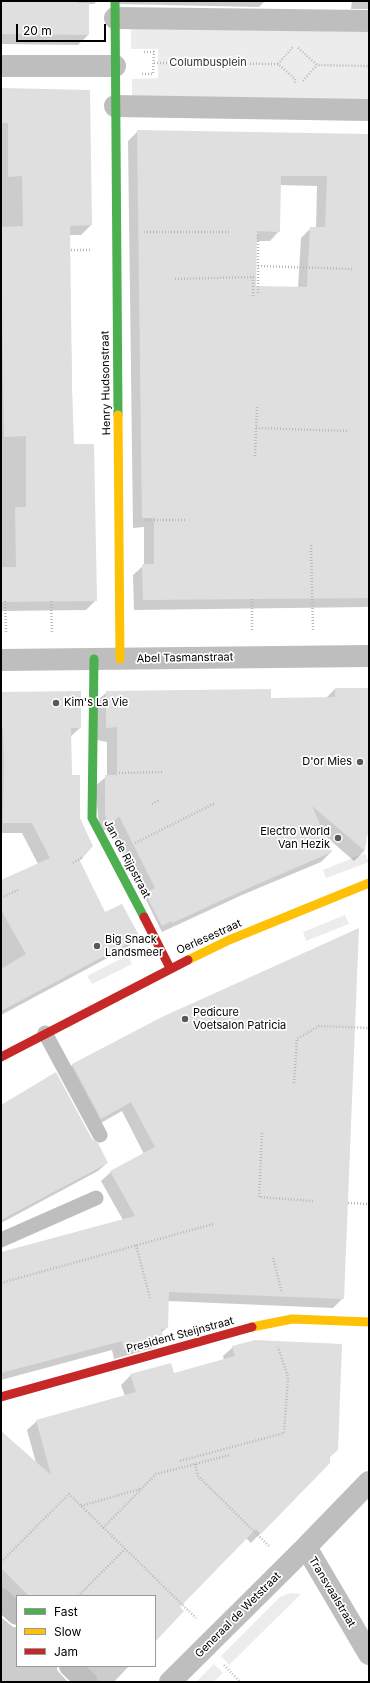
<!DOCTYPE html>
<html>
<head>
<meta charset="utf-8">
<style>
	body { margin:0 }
	#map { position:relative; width:370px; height:1683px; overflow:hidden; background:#fff; font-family:Inter,sans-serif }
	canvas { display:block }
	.frame { position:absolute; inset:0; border:2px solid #000; pointer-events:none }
	.legend { position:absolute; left:16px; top:1595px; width:140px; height:72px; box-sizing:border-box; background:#fff; border:1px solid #999; margin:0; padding:5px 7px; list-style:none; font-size:12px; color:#000 }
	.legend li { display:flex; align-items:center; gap:8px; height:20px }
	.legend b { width:20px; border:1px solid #999 }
	.scale { position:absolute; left:16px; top:24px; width:90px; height:18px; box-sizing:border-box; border:2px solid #000; border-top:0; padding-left:5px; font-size:12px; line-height:14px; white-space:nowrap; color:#000; -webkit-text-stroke:3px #fff; paint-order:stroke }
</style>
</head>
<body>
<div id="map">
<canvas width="370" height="1683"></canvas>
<div class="frame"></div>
<ul class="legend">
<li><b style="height:5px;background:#4caf50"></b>Fast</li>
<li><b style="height:5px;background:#ffc107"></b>Slow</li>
<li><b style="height:5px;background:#c62828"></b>Jam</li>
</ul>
<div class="scale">20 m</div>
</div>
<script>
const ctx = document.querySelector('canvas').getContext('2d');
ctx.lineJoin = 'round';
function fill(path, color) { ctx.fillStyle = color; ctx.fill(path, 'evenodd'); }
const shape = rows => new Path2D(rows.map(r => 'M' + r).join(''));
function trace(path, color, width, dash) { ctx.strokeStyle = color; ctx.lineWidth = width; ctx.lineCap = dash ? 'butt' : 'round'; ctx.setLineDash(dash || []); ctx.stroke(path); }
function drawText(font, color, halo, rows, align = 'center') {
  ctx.font = font + ' Inter,sans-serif'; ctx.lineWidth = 3.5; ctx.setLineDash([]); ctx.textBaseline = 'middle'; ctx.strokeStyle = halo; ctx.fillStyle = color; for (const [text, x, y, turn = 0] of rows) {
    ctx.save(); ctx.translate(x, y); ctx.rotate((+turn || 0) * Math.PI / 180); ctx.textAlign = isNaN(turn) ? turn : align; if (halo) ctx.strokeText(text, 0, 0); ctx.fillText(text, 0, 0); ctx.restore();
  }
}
const green = shape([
	[131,27,369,32,369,101,132,97,132,79,158,78,158,49,131,49],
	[365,853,369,862,326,878,323,870],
	[345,915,349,924,306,941,303,932],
	[128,955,132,964,92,984,87,976],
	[290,1593,301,1594,229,1665,221,1656,280,1597],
	[214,1664,223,1673,213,1682,196,1682]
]);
const shadow = shape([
	[1,1,97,1,94,4,88,4,88,35,78,45,1,44],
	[112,1,265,1,259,7,116,4],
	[352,1,369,1,369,9,351,9],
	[1,89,91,225,81,235,69,235,73,446,96,600,86,610,1,611],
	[138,131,369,135,369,606,367,607,134,610,133,575,144,565,144,527,133,528,128,141],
	[280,185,317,186,316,228,311,228,301,238,298,288,255,287,256,241,270,241,279,231],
	[335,689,369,689,369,834,365,837,364,851,354,861,323,834,331,852,321,862,242,895,162,932,109,826,100,835,95,786,107,776,107,742,96,740,96,702,107,692,270,699,326,698],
	[1,693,80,728,70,737,71,776,79,861,105,913,139,937,128,947,1,1015,1,881,38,864,22,833,1,833],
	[162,1018,343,1298,333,1308,168,1301,167,1327,161,1333,163,1338,153,1348,114,1359,112,1350,1,1380,1,1253,123,1220,101,1181,111,1172,144,1154,122,1111,92,1128,63,1074,72,1065],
	[1,1107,91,1140,107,1163,98,1171,1,1223],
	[233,1347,329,1457,329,1463,251,1543,246,1538,179,1607,155,1640,155,1596,17,1596,17,1616,1,1600,1,1441,36,1463,27,1430,37,1421,125,1396,121,1385,131,1375,173,1374,224,1360,223,1356],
	[1,1617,13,1627,17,1627,17,1666,57,1666,57,1670,68,1682,1,1682],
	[67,1666,129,1666,114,1682,98,1682,90,1674]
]);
const building = shape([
	[1,1,78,1,78,3,89,3,89,35,1,34],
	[1,88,90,90,92,225,70,226,72,389,74,444,94,444,97,601,1,602,1,567,16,567,15,507,26,507,26,436,4,437,1,227,23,226,22,176,8,177,8,123,1,123],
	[137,130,369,134,369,598,143,600,142,564,154,564,154,518,142,518],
	[281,176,327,176,325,227,310,227,307,287,256,286,257,231,280,232],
	[335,688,369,688,369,834,367,835,365,851,312,806,332,852,253,886,172,923,171,921,162,926,145,893,155,888,119,816,110,826,105,815,105,775,117,775,117,727,106,728,106,691,271,689,271,698,335,697],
	[81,691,81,728,71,728,72,775,80,775,80,818,93,846,80,861,105,912,122,904,140,937,1,1011,1,969,26,954,1,910,1,880,50,858,32,823,3,823,4,761,3,728,1,728,1,692],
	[359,928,344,1299,169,1292,168,1328,161,1329,164,1339,124,1350,122,1341,1,1373,1,1252,135,1216,110,1171,155,1147,131,1102,101,1119,72,1064,162,1017],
	[56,1072,92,1139,98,1143,108,1163,1,1220,1,1105],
	[255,1340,342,1344,338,1450,330,1457,330,1463,261,1534,256,1529,180,1607,184,1611,155,1642,155,1596,29,1596,1,1568,1,1431,51,1475,36,1420,136,1392,130,1374,171,1363,174,1373,235,1356,232,1346]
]);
const path = shape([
	[298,48,317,65,369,66],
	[154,63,278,64,295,79,295,83],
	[278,64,293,47],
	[142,74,153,74,154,52,143,52],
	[303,81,317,65],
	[144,232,229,232],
	[71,250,90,250],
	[258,266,354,269],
	[175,279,253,277,253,298],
	[258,293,258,233],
	[256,428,348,431],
	[255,456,257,406],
	[145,520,185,520],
	[311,545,313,630],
	[252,599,252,630],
	[5,601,6,633],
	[51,601,52,633],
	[119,773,163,772],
	[152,804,159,800],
	[135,843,215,803],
	[73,863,83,857],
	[1,898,18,890],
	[294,1083,297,1039,319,1026,369,1028],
	[262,1133,259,1197,313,1201],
	[348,1203,369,1204],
	[136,1245,150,1298],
	[273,1258,282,1293],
	[1,1283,213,1224],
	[180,1461,284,1433,288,1377,278,1347],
	[195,1464,198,1476,270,1547],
	[81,1506,140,1489],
	[103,1528,156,1474,230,1455],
	[1,1562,69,1494,196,1618],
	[78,1596,125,1549],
	[224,1665,240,1682]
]);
const lane = shape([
	[45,1033,100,1135],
	[1,1240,96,1198]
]);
const street = shape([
	[115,18,369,21],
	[1,66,115,66],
	[115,106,369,110],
	[1,660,369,656],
	[369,1482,306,1547,369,1654],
	[1,1599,17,1614],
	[70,1666,87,1682],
	[170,1682,306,1547]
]);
const fast = shape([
	[115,1,118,415],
	[94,659,92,818,144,917]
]);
const slow = shape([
	[118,415,120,659],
	[188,960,229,940,369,883],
	[252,1327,292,1319,369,1322]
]);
const jam = shape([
	[144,917,170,968],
	[1,1057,188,960],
	[1,1397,252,1327]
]);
const markers = [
	[56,703,4,"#595959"],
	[360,762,4,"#595959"],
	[338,838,4,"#595959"],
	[97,946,4,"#595959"],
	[185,1019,4,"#595959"]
];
const parkNames = [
	["Columbusplein",208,63]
];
const streetNames = [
	["Henry Hudsonstraat",106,383,-91],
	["Abel Tasmanstraat",185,658,-1],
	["Jan de Rijpstraat",127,859,62],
	["Oerlesestraat",209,937,-24],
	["President Steijnstraat",180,1335,-15],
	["Transvaalstraat",332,1592,59],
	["Generaal de Wetstraat",238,1615,-45]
];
const poiNames = [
	["Kim's La Vie",64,703],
	["D'or Mies",352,762,"right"],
	["Electro World",330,832,"right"],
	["Van Hezik",330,845,"right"],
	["Big Snack",105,940],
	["Landsmeer",105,953],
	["Pedicure",193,1013],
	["Voetsalon Patricia",193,1026]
];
fill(green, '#ececec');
fill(shadow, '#0003');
fill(building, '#dfdfdf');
trace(path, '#b9b9b9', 2.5, [1, 2]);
trace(lane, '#bebebe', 15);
trace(street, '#bebebe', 22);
trace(fast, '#4caf50', 9);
trace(slow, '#ffc107', 9);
trace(jam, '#c62828', 9);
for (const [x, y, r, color] of markers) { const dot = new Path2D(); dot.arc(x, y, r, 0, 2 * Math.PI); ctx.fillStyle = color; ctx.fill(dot); trace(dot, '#fff', 1.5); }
drawText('11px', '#333', '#fff', parkNames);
drawText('11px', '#000', '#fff', streetNames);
drawText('11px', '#000', '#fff', poiNames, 'left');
</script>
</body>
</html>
